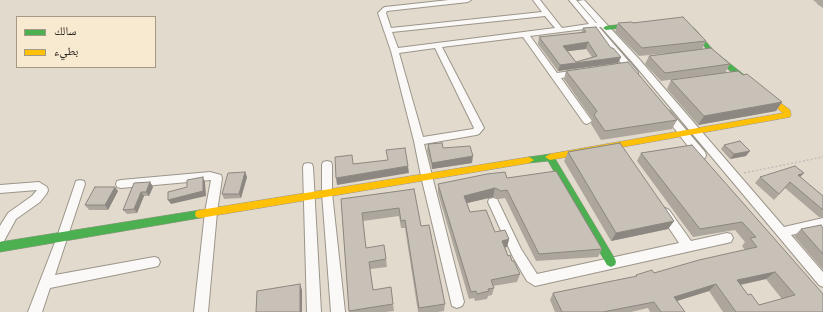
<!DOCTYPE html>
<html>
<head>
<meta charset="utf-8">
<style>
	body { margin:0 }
	#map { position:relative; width:823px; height:312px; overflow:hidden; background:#e2dacc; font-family:Helvetica,"Noto Naskh Arabic",sans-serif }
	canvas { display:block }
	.legend { position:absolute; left:16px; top:16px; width:140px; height:52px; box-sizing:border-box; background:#f8ead1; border:1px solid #a49a87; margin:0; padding:5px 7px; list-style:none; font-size:12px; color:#262118 }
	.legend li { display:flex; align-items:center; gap:8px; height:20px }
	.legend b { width:20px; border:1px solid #a49a87 }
</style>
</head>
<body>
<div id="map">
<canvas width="823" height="312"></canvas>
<ul class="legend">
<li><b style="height:5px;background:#4caf50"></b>سالك</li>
<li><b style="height:5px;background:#ffc107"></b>بطيء</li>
</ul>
</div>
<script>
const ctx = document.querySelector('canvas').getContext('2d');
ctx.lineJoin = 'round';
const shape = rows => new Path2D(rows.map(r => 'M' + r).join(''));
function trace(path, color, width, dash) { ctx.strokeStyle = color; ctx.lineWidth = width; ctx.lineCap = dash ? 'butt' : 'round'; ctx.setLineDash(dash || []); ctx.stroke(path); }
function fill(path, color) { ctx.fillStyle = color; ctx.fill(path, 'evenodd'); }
const path = shape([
	[744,173,823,157]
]);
const street = shape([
	[449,0,471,0,468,2,387,11,386,13,391,28,542,12,533,0,540,0,562,28,589,24,569,0,576,0,596,23,597,23,578,1,584,0,639,59,784,227,823,218,823,228,791,235,823,272,823,287,819,285,633,63,601,27,599,27,637,71,638,73,637,75,631,75,592,28,530,36,557,73,578,70,582,73,578,76,561,78,592,121,587,124,584,123,523,37,442,47,484,128,479,134,476,135,424,144,464,302,462,306,457,308,452,306,421,176,414,141,391,51,378,13,383,8,385,7,449,0],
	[545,16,555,28,398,48,392,32,545,16],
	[435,48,474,128,473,129,423,137,399,53,435,48],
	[667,110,670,111,705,152,706,155,705,158,697,158,664,115,662,113,667,110],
	[327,161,331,162,332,165,332,193,345,312,331,312,322,193,322,165,323,162,327,161],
	[308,163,312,164,313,167,321,312,307,312,303,167,304,164,308,163],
	[210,172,221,175,222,178,217,212,208,312,194,312,205,212,211,180,121,188,117,187,116,184,117,181,121,180,210,172],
	[80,180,84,181,85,184,55,275,154,257,158,258,160,262,158,266,154,267,50,288,42,312,28,312,57,237,75,184,76,181,80,180],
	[39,182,47,187,48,190,47,193,40,202,16,219,4,241,0,242,0,226,8,213,32,196,37,190,0,193,0,185,39,182],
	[493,198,497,199,521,249,537,274,679,243,659,213,661,210,665,208,669,210,691,241,727,233,731,234,733,238,731,242,727,243,535,286,527,281,513,257,488,202,489,199,493,198]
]);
const fast = shape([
	[635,23,638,25,637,26,606,30,603,28,606,26,635,23],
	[693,28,695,29,714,51,752,81,752,85,746,85,710,53,690,30,693,28],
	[550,154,553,155,615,259,616,262,615,265,611,267,607,265,548,161,529,163,524,160,529,157,550,154],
	[200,210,204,211,205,214,204,217,200,218,0,252,0,242,200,210]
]);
const slow = shape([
	[766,92,790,110,791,115,790,117,550,160,545,157,550,154,783,113,763,97,762,95,763,93,766,92],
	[529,157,534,160,529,163,200,218,196,217,195,214,196,211,200,210,529,157]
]);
const wall = shape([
	[813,0,823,0,823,8,817,4,817,3],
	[618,23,633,23,706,41,702,49,730,64,725,73,743,75,782,102,776,111,698,125,667,89,671,80,720,73,661,81,645,64,649,56,668,53,639,56,615,32],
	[583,28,611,48,621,57,618,63,558,71,538,44,539,37,581,33],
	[586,49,592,57,576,62,568,51],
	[566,71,677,120,672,129,601,140,591,124,592,119,564,79],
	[428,144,443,148,472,163,432,169,427,151],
	[692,145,823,312,723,312,709,291,677,301,685,312,650,312,648,308,631,312,555,312,550,300,553,293,635,277,636,275,654,273,745,250,742,246,745,242,735,230,693,237,637,161,641,153],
	[766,279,782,299,759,305,748,295,741,285],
	[724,145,746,156,730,159,721,149],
	[568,152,674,221,668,229,611,241,564,161],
	[245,172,247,177,241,198,224,199,222,194],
	[760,177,800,177,823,196,823,217,819,217,785,188,774,200,755,183],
	[507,178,602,249,598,257,536,261,505,198,499,199,493,197,467,203,470,212,495,232,509,239,507,247,505,247,508,256,512,261,520,274,517,282,493,286,494,288,492,295,488,296,487,299,475,301,474,298,469,299,438,193,438,184],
	[150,182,153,187,149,196,144,196,137,213,127,214,123,210],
	[414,189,421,226,445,304,444,311,438,312,418,312,405,228,401,228,399,216,363,221,366,248,386,259,387,267,370,269,373,290,393,304,394,311,385,312,349,312,341,199],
	[118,191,108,210,89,210,85,205],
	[823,228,823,270,794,236,801,229]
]);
const shadedWall = shape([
	[588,42,586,49,561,52,563,46],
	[621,57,618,63,558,71,560,65],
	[782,102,776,111,698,125,704,116],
	[750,151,746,156,730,159,734,154],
	[473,156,472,163,432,169,432,163],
	[408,166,409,173,337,185,336,178],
	[245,172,247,177,241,198,239,194],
	[804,173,798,179,798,175],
	[203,177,205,182,206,196,171,204,168,200],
	[150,182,153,187,149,196,146,192],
	[115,187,118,191,108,210,105,205],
	[495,188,493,197,463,204,464,196],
	[141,192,144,196,137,213,134,209],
	[674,221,668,229,611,241,616,233],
	[509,239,507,247,500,249,502,241],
	[775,272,766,279,729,287,737,280],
	[300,284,302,290,302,312,300,312],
	[716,284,709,291,667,304,674,297]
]);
const building = shape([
	[683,17,706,41,642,48,618,23,632,22,633,23,683,17],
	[596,27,611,48,613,48,621,57,560,65,539,37,586,32,583,28,596,27],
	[588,42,597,56,576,62,563,46,588,42],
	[711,48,730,64,665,73,649,56,711,48],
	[628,62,677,120,605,131,594,115,597,111,566,71,628,62],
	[738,71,743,75,747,74,782,102,704,116,671,80,738,71],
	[740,141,750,151,734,154,724,145,740,141],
	[442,143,443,148,470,146,473,156,432,163,428,144,442,143],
	[620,143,674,221,616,233,568,152,620,143],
	[692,145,823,294,823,312,736,312,716,284,674,297,685,312,661,312,654,302,603,312,562,312,553,293,637,276,636,275,652,270,654,273,699,260,757,247,750,238,756,237,742,222,700,229,641,153,692,145],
	[775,272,795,295,759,305,751,294,748,295,737,280,775,272],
	[405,148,408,166,336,178,335,157,352,155,353,164,388,160,386,150,405,148],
	[795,166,804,173,798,175,823,196,823,210,790,182,779,194,760,177,795,166],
	[556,171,602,249,539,254,507,190,501,191,495,188,464,196,470,212,486,210,495,232,505,230,509,239,502,241,508,256,510,255,512,261,514,261,520,274,491,280,494,288,488,289,489,291,477,294,476,291,471,292,438,184,487,174,505,172,507,178,556,171],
	[245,172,239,194,222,194,228,173,245,172],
	[203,177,203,191,168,200,168,192,187,187,187,180,203,177],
	[150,182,146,192,141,192,134,209,123,210,134,183,150,182],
	[95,187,115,187,105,205,85,205,95,187],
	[414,189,421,226,429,225,445,304,419,308,405,220,401,221,399,208,362,213,366,248,384,245,386,259,369,262,373,290,391,287,393,304,349,311,341,199,414,189],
	[821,225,823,228,823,254,801,229,821,225],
	[300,284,300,312,256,312,257,291,300,284]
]);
trace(street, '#9b958b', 2);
trace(fast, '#9b958b', 1);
trace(slow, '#9b958b', 1);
trace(path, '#c1bfbb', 1.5, [2, 2]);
fill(street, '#fbf9f7');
fill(fast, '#4caf50');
fill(slow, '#ffc107');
fill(wall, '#aca69d');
fill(shadedWall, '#8c8780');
fill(building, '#c8c1b7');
trace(building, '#8c8780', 1);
</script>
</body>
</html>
